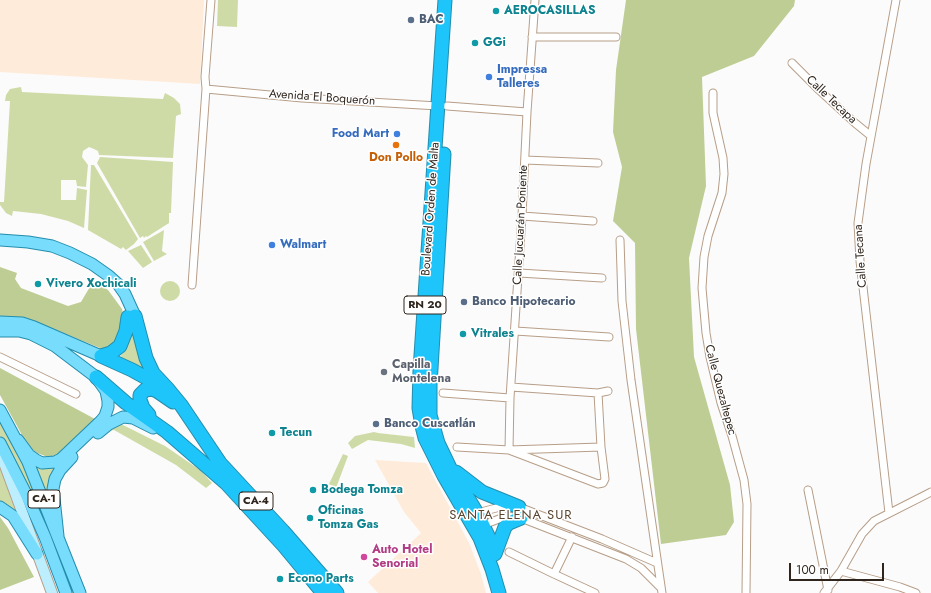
<!DOCTYPE html>
<html>
<head>
<meta charset="utf-8">
<style>
	body { margin:0 }
	#map { position:relative; width:931px; height:593px; overflow:hidden; background:#fbfbfb; font-family:Jost,sans-serif }
	canvas { display:block }
	.scale { position:absolute; left:789px; top:563px; width:95px; height:18px; box-sizing:border-box; border:2px solid #2f251c; border-top:0; padding-left:5px; font-size:12px; line-height:14px; white-space:nowrap; color:#2f251c; -webkit-text-stroke:3px #fff; paint-order:stroke }
</style>
</head>
<body>
<div id="map">
<canvas width="931" height="593"></canvas>
<div class="scale">100 m</div>
</div>
<script>
const ctx = document.querySelector('canvas').getContext('2d');
ctx.lineJoin = 'round';
function fill(path, color) { ctx.fillStyle = color; ctx.fill(path, 'evenodd'); }
const shape = rows => new Path2D(rows.map(r => 'M' + r).join(''));
function trace(path, color, width, dash) { ctx.strokeStyle = color; ctx.lineWidth = width; ctx.lineCap = dash ? 'butt' : 'round'; ctx.setLineDash(dash || []); ctx.stroke(path); }
function drawText(font, color, halo, rows, align = 'center') {
  ctx.font = font + ' Jost,sans-serif'; ctx.lineWidth = 3; ctx.setLineDash([]); ctx.textBaseline = 'middle'; ctx.strokeStyle = halo; ctx.fillStyle = color; for (const [text, x, y, turn = 0] of rows) {
    ctx.save(); ctx.translate(x, y); ctx.rotate((+turn || 0) * Math.PI / 180); ctx.textAlign = isNaN(turn) ? turn : align; if (halo) ctx.strokeText(text, 0, 0); ctx.fillText(text, 0, 0); ctx.restore();
  }
}
const built = shape([
	[0,0,204,0,200,84,0,72],
	[375,460,426,463,469,543,481,574,486,593,378,593,368,582,421,533,404,512]
]);
const green = shape([
	[218,0,238,0,237,27,217,26],
	[21,87,22,92,163,99,165,93,174,98,180,104,181,114,176,116,173,158,99,155,98,151,94,149,89,147,83,151,82,157,88,165,86,187,77,186,76,180,61,180,61,200,76,200,77,188,87,190,84,228,68,221,41,214,13,211,12,216,6,213,0,205,0,202,4,202,10,101,5,101,6,95,10,89],
	[100,157,173,162,171,213,169,213,169,223,147,237,146,236,144,238,143,236,140,238,97,163],
	[91,165,94,165,138,239,134,244,126,250,123,247,121,249,88,230],
	[164,230,162,251,167,254,154,261,143,242],
	[141,245,152,262,143,268,128,251],
	'160 291a10 10 0 1 1 20 0a10 10 0 1 1-20 0Z',
	[134,330,146,372,118,359,125,351],
	[0,421,34,487,75,593,70,593,27,487,0,436],
	[119,423,165,446,200,470,212,483,206,488,176,465,114,430,102,432],
	[374,432,378,433,414,437,415,448,401,444,368,440,352,449,348,443,355,436],
	[343,454,348,456,336,488,329,484],
	[0,465,21,519,0,502],
	[37,468,57,468,47,491,46,491]
]);
const forest = shape([
	[626,0,795,0,794,6,754,56,702,77,706,186,689,258,694,357,730,485,734,522,726,535,661,544,636,329,635,243,613,221,622,167,613,132,616,70],
	[0,267,17,273,15,279,21,288,68,306,81,302,94,280,108,290,122,309,124,318,116,345,105,350,41,324,21,319,0,319],
	[0,368,95,419,60,453,53,456,45,456,37,453,28,446,0,395],
	[0,517,8,528,34,577,0,590]
]);
const street = shape([
	[532,37,616,37],
	[792,63,819,90,855,123,871,136],
	[206,89,302,98,438,106],
	[713,93,713,113,723,158,724,174,722,193,708,236,704,257,702,288,706,333,710,357,721,403,732,436,744,480,747,504,746,593],
	[447,106,527,112],
	[525,160,598,163],
	[522,216,593,221],
	[620,240,622,301,631,380,662,593],
	[519,273,602,278],
	[192,285,206,89,205,77,211,0],
	[515,331,609,337],
	[0,357,76,394],
	[511,387,598,393,608,391],
	[443,393,510,398],
	[457,447,509,450,601,447],
	[509,450,510,398,522,216,527,112,535,0],
	[509,450,598,484,603,483,605,479,601,447,598,393],
	[808,490,828,590],
	[477,513,504,506,519,507,602,539,657,563],
	[889,513,860,261,858,223,866,164,896,0],
	[483,525,507,516,521,518,626,559,641,568,660,587],
	[572,537,554,574,595,593],
	[509,552,554,574],
	[841,571,900,587,916,593],
	[824,593,841,571,862,534,874,521,931,492]
]);
const secondary = shape([
	[0,452,52,593]
]);
const primary = shape([
	[0,240,28,242,52,246,70,253,92,264,109,276,118,284,125,294,135,316],
	[0,322,22,323,34,327,101,356],
	[0,331,19,331,31,334,55,346,96,377,106,391,108,401,108,407,105,416,101,421,61,459,55,462,42,463,36,460,29,455,18,440],
	[0,410,28,462,80,593],
	[98,433,109,424,123,417,133,418,153,428],
	[0,443,26,494,45,537,66,593],
	[0,507,13,516,37,554],
	[58,536,53,489,55,479,60,470,72,457]
]);
const highway = shape([
	[445,0,420,370,419,408,422,426,425,438,444,476,480,538,492,569,499,593],
	[444,154,430,385,430,415,438,443,450,468,477,513,491,542],
	[135,316,146,358,153,373,167,388,181,405,220,463,283,531,337,593],
	[101,356,132,370,159,385],
	[101,356,111,353,120,346,126,331,128,317],
	[96,377,126,403,167,432,226,483,284,546,323,593],
	[149,415,143,408,140,400,140,395,145,390,152,389,157,391,173,402],
	[456,472,482,492,519,507],
	[495,554,505,527,509,523,521,518]
]);
const markers = [
	[496,11,4,"#0f9aa8"],
	[411,20,4,"#5c6f8a"],
	[475,43,4,"#0f9aa8"],
	[489,77,4,"#3f7fe0"],
	[397,134,4,"#3f7fe0"],
	[396,145,4,"#e8710a"],
	[272,245,4,"#3f7fe0"],
	[38,284,4,"#0f9aa8"],
	[464,302,4,"#5c6f8a"],
	[463,334,4,"#0f9aa8"],
	[384,372,4,"#6b7280"],
	[376,424,4,"#5c6f8a"],
	[272,433,4,"#0f9aa8"],
	[313,490,4,"#0f9aa8"],
	[310,518,4,"#0f9aa8"],
	[364,557,4,"#d1479c"],
	[280,579,4,"#0f9aa8"]
];
const shields = [
	[425,305,42],
	[44,499,32],
	[256,501,34]
];
const shieldNames = [
	["RN 20",425,305],
	["CA-1",44,499],
	["CA-4",256,501]
];
const cultureNames = [
	["AEROCASILLAS",504,11],
	["GGi",483,43],
	["Vivero Xochicali",46,284],
	["Vitrales",471,334],
	["Tecun",280,433],
	["Bodega Tomza",321,490],
	["Oficinas",318,511],
	["Tomza Gas",318,525],
	["Econo Parts",288,579]
];
const serviceNames = [
	["BAC",419,20],
	["Banco Hipotecario",472,302],
	["Banco Cuscatlán",384,424]
];
const shopNames = [
	["Impressa",497,70],
	["Talleres",497,84],
	["Food Mart",389,134,"right"],
	["Walmart",280,245]
];
const streetNames = [
	["Avenida El Boquerón",322,98,4],
	["Calle Tecapa",831,100,43],
	["Boulevard Orden de Malta",431,209,-86],
	["Calle Jucuarán Poniente",521,225,-87],
	["Calle Tecana",861,256,-94],
	["Calle Quezaltepec",720,390,75]
];
const foodNames = [
	["Don Pollo",396,158]
];
const worshipNames = [
	["Capilla",392,365],
	["Montelena",392,379]
];
const hotelNames = [
	["Auto Hotel",372,550],
	["Senorial",372,564]
];
const neighbourhoodNames = [
	["SANTA ELENA SUR",511,516]
];
fill(built, '#ffebd9');
fill(green, '#cedba7');
fill(forest, '#becd94');
trace(street, '#b79e88', 9);
trace(secondary, '#b79e88', 12);
trace(primary, '#248dac', 13);
trace(highway, '#248dac', 15);
trace(street, '#fff', 7);
trace(secondary, '#bceefe', 10);
trace(primary, '#78dcfc', 11);
trace(highway, '#1ec5fa', 13);
for (const [x, y, r, color] of markers) { const dot = new Path2D(); dot.arc(x, y, r, 0, 2 * Math.PI); ctx.fillStyle = color; ctx.fill(dot); trace(dot, '#fff', 1.5); }
for (const [x, y, w] of shields) { const box = new Path2D(); box.roundRect(x - w / 2, y - 9, w, 18, 3); ctx.fillStyle = '#fff'; ctx.fill(box); trace(box, '#2f251c', 1); }
drawText('bold 11px', '#2f251c', null, shieldNames);
drawText('bold 12px', '#0d838f', '#fff', cultureNames, 'left');
drawText('bold 12px', '#4e5e75', '#fff', serviceNames, 'left');
drawText('bold 12px', '#366cbe', '#fff', shopNames, 'left');
drawText('12px', '#2f251c', '#fff', streetNames);
drawText('bold 12px', '#c56008', '#fff', foodNames);
drawText('bold 12px', '#5b616d', '#fff', worshipNames, 'left');
drawText('bold 12px', '#b23c85', '#fff', hotelNames, 'left');
ctx.letterSpacing = '1px';
drawText('13px', '#5a4530', '#fff', neighbourhoodNames);
ctx.letterSpacing = '0px';
</script>
</body>
</html>
